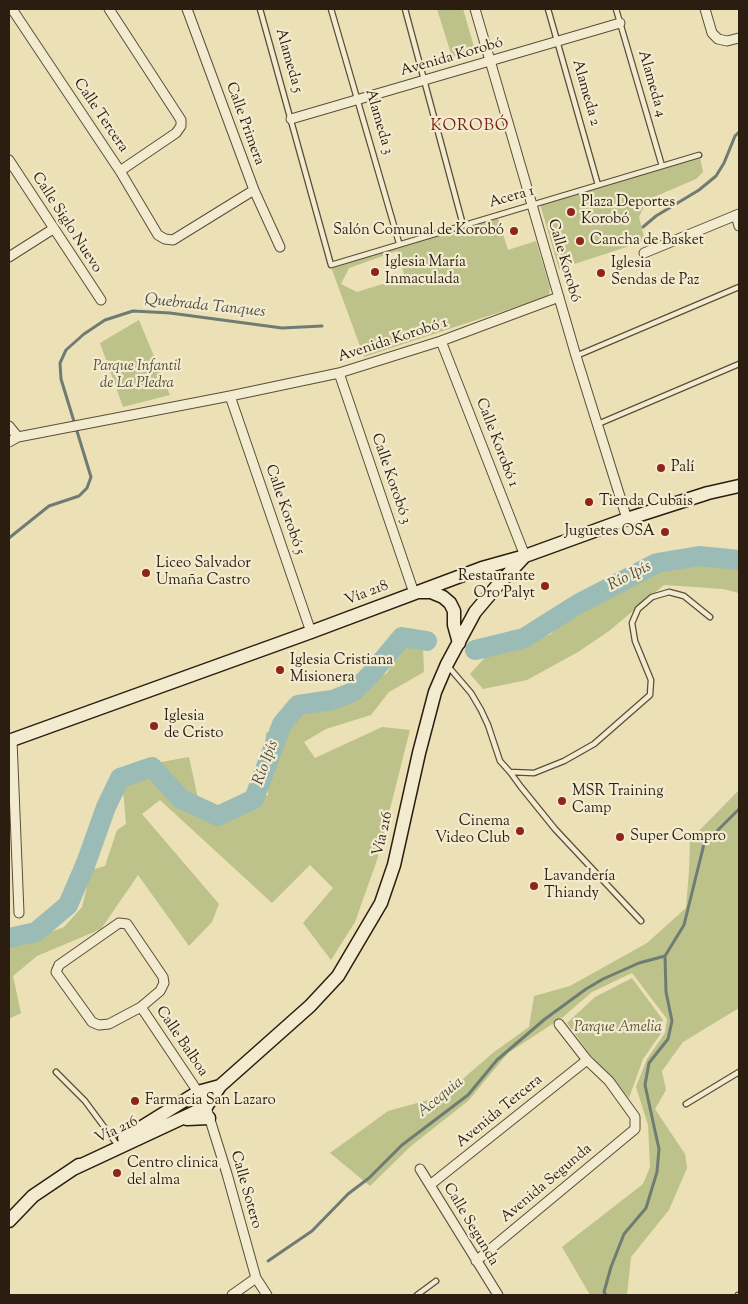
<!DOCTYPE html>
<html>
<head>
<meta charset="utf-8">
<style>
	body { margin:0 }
	#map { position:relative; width:748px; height:1304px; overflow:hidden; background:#ece0b6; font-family:"Sorts Mill Goudy",serif }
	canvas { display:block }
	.frame { position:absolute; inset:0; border:10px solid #2b1d0f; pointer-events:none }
</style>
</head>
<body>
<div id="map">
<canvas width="748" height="1304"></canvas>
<div class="frame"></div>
</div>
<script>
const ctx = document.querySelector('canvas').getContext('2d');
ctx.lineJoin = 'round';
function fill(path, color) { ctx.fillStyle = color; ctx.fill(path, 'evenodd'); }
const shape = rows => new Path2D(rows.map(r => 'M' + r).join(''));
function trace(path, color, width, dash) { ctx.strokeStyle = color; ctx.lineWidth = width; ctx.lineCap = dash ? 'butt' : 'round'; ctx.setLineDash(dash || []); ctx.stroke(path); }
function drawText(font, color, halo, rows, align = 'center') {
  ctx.font = font + ' "Sorts Mill Goudy",serif'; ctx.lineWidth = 4.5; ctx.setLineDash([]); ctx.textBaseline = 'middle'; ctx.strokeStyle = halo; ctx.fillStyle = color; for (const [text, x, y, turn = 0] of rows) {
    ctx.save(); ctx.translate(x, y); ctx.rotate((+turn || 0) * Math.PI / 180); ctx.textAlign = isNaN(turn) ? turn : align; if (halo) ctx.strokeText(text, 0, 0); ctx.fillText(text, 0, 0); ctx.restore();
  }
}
const green = shape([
	[437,9,463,9,475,50,452,57],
	[700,157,703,172,696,179,654,197,644,206,639,217,645,241,559,269,540,204],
	[498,218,508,250,536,241,550,288,549,294,546,297,364,357,331,267],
	[397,251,405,277,357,292,341,284,349,268],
	[139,320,170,395,123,407,100,343],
	[699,556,739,560,739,593,723,589,664,585,609,631,578,652,527,680,483,689,470,674,489,653,514,648,551,634,578,604,657,563],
	[403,643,423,647,424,672,389,692,371,715,326,729,304,742,315,758,382,727,410,730,377,860,355,922,331,960,303,923,333,888,310,865,272,903,160,800,142,814,219,904,212,922,189,946,138,875,101,929,37,956,13,976,21,1013,9,1019,9,948,64,927,82,907,91,870,105,866,117,830,126,824,123,789,143,768,161,762,189,757,199,803,228,807,268,795,265,756,266,733,332,700,353,692,387,673],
	[739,790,739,1008,683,1042,662,1071,666,1090,655,1109,685,1154,687,1168,669,1210,631,1257,627,1295,590,1295,562,1247,643,1184,650,1167,648,1125,636,1087,647,1059,665,1033,667,1019,632,973,592,992,563,1017,508,1053,468,1101,411,1146,370,1186,330,1153,388,1111,443,1096,494,1052,529,1027,534,996,570,986,647,943,686,908,689,871,690,840],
	[632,978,663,1020,662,1032,643,1059,629,1098,592,1057,567,1023,595,997]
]);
const stream = shape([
	[643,227,656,216,699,190,716,176,724,163,735,136,739,132],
	[9,538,49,506,79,496,87,488,91,477,61,379,60,363,66,350,84,334,105,320,133,311,170,313,282,328,322,326],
	[268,1261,312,1231,348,1194,369,1178,402,1145,468,1095,497,1060,545,1019,586,989,603,979,639,963,665,956],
	[606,1295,604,1292,611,1267,624,1234,646,1208,657,1172,659,1149,645,1085,649,1063,668,1039,672,1021,666,992,665,956,684,925,704,844,739,809]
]);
const river = shape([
	[475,650,524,638,578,604,657,563,699,556,739,560],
	[9,938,36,932,68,905,86,863,106,807,120,778,152,767,181,799,218,816,254,799,282,724,298,705,332,700,353,692,371,674,402,637,427,641]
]);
const service = shape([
	[260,9,331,265,699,155],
	[331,9,399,243],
	[405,9,463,225],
	[548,9,598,185],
	[616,9,662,166],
	[576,356,739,287],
	[598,424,739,364],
	[447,665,471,693,481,710,488,725,500,761,510,772,534,773,564,761,594,744,650,695,651,680,635,641,632,623,638,609,652,597,669,592,684,596,710,617],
	[510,772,521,787,555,829,641,921],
	[56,1072,85,1101,116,1143],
	[686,1104,739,1072],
	[417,1295,436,1281],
	[738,1295,739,1295]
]);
const minor = shape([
	[12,9,120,171,158,235,165,239,173,240,254,190],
	[109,9,181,120,181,126,176,133,120,171],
	[187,9,254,190,280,247],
	[475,9,576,356,627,519],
	[705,9,712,33,718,39,727,41,739,38],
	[291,119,620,23],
	[9,160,101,300],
	[736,215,739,226],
	[644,253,739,214],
	[9,257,53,229],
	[441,341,525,556],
	[339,373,414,593],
	[230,396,311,632],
	[9,426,18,437],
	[9,442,18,437,230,396,339,373,441,341,559,297],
	[12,740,19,913],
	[141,1007,160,991,164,983,163,977,127,924,119,923,59,965,56,972,92,1022,99,1025,109,1024,141,1007,198,1092,206,1107,227,1174,256,1278,267,1295],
	[420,1169,498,1295],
	[430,1185,587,1060],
	[476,1261,635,1129,635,1117,609,1081,587,1060,559,1024],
	[232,1295,256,1278]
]);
const secondary = shape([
	[420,592,431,592,443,597,450,603,454,611,454,625,459,643],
	[9,741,311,632,482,568,525,556,627,519,708,493,739,486],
	[187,1119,209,1118],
	[124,1138,198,1092,220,1086],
	[73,1169,206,1107,220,1086,310,1006,338,976,381,903,394,865,419,753,435,692,447,664,475,612,497,586,525,556],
	[9,1221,33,1196,79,1165]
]);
const markers = [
	[571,212,5,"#8f2418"],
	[514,231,5,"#8f2418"],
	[580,241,5,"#8f2418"],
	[375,272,5,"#8f2418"],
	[601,273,5,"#8f2418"],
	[661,468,5,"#8f2418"],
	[589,502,5,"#8f2418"],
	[665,532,5,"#8f2418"],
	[146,573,5,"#8f2418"],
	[545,586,5,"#8f2418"],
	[280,670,5,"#8f2418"],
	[154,726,5,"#8f2418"],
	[562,801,5,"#8f2418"],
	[520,831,5,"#8f2418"],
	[620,837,5,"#8f2418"],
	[534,886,5,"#8f2418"],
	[135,1101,5,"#8f2418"],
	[117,1173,5,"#8f2418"]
];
const streetNames = [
	["Avenida Korobó",452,58,-16],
	["Alameda 5",288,61,74],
	["Alameda 4",651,84,74],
	["Alameda 2",585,93,74],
	["Calle Tercera",100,116,56],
	["Alameda 3",378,122,74],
	["Calle Primera",244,124,70],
	["Acera 1",512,198,-16],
	["Calle Siglo Nuevo",66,223,57],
	["Calle Korobó",563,261,74],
	["Avenida Korobó 1",393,341,-18],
	["Calle Korobó 1",496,443,69],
	["Calle Korobó 3",390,479,71],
	["Calle Korobó 5",284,510,71],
	["Vía 218",367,594,-21],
	["Vía 216",384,834,-77],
	["Calle Balboa",181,1042,56],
	["Avenida Tercera",500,1112,-39],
	["Vía 216",117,1131,-25],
	["Avenida Segunda",547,1184,-40],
	["Calle Sotero",245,1190,74],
	["Calle Segunda",470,1225,59]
];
const poiNames = [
	["Plaza Deportes",581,203],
	["Korobó",581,220],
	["Salón Comunal de Korobó",504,231,"right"],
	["Cancha de Basket",590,241],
	["Iglesia María",385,263],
	["Inmaculada",385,280],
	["Iglesia",611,264],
	["Sendas de Paz",611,281],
	["Palí",671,468],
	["Tienda Cubais",599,502],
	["Juguetes OSA",655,532,"right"],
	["Liceo Salvador",156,564],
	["Umaña Castro",156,581],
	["Restaurante",535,577,"right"],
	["Oro Palyt",535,594,"right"],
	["Iglesia Cristiana",290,661],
	["Misionera",290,678],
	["Iglesia",164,717],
	["de Cristo",164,734],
	["MSR Training",572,792],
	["Camp",572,809],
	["Cinema",510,822,"right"],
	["Video Club",510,839,"right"],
	["Super Compro",630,837],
	["Lavandería",544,877],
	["Thiandy",544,894],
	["Farmacia San Lazaro",145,1101],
	["Centro clinica",127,1164],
	["del alma",127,1181]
];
const parkNames = [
	["Parque Infantil",137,367],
	["de La PIedra",137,384],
	["Parque Amelia",618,1028]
];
const neighbourhoodNames = [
	["KOROBÓ",470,127]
];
const waterNames = [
	["Quebrada Tanques",205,307,6],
	["Río Ipís",630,577,-27],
	["Río Ipís",267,763,-70],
	["Acequia",441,1098,-39]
];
fill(green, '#bdc18a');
trace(stream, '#6e7c73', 3);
trace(river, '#9bbbb6', 20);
trace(service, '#5b4e39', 7);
trace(minor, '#5b4e39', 11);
trace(secondary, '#2b1d0f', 15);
trace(service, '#f3ebd0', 4.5);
trace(minor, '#f3ebd0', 9);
trace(secondary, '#f3ebd0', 12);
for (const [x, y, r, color] of markers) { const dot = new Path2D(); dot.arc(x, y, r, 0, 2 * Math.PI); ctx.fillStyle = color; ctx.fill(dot); trace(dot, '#f3ebd0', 2); }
drawText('15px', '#2b1d0f', '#f3ebd0', streetNames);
drawText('15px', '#2b1d0f', '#f3ebd0', poiNames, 'left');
drawText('italic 15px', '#574e34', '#f3ebd0', parkNames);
ctx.letterSpacing = '1px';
drawText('16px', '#7a1f14', '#f3ebd0', neighbourhoodNames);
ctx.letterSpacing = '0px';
drawText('italic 16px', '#4d4c41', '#f3ebd0', waterNames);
</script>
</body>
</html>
